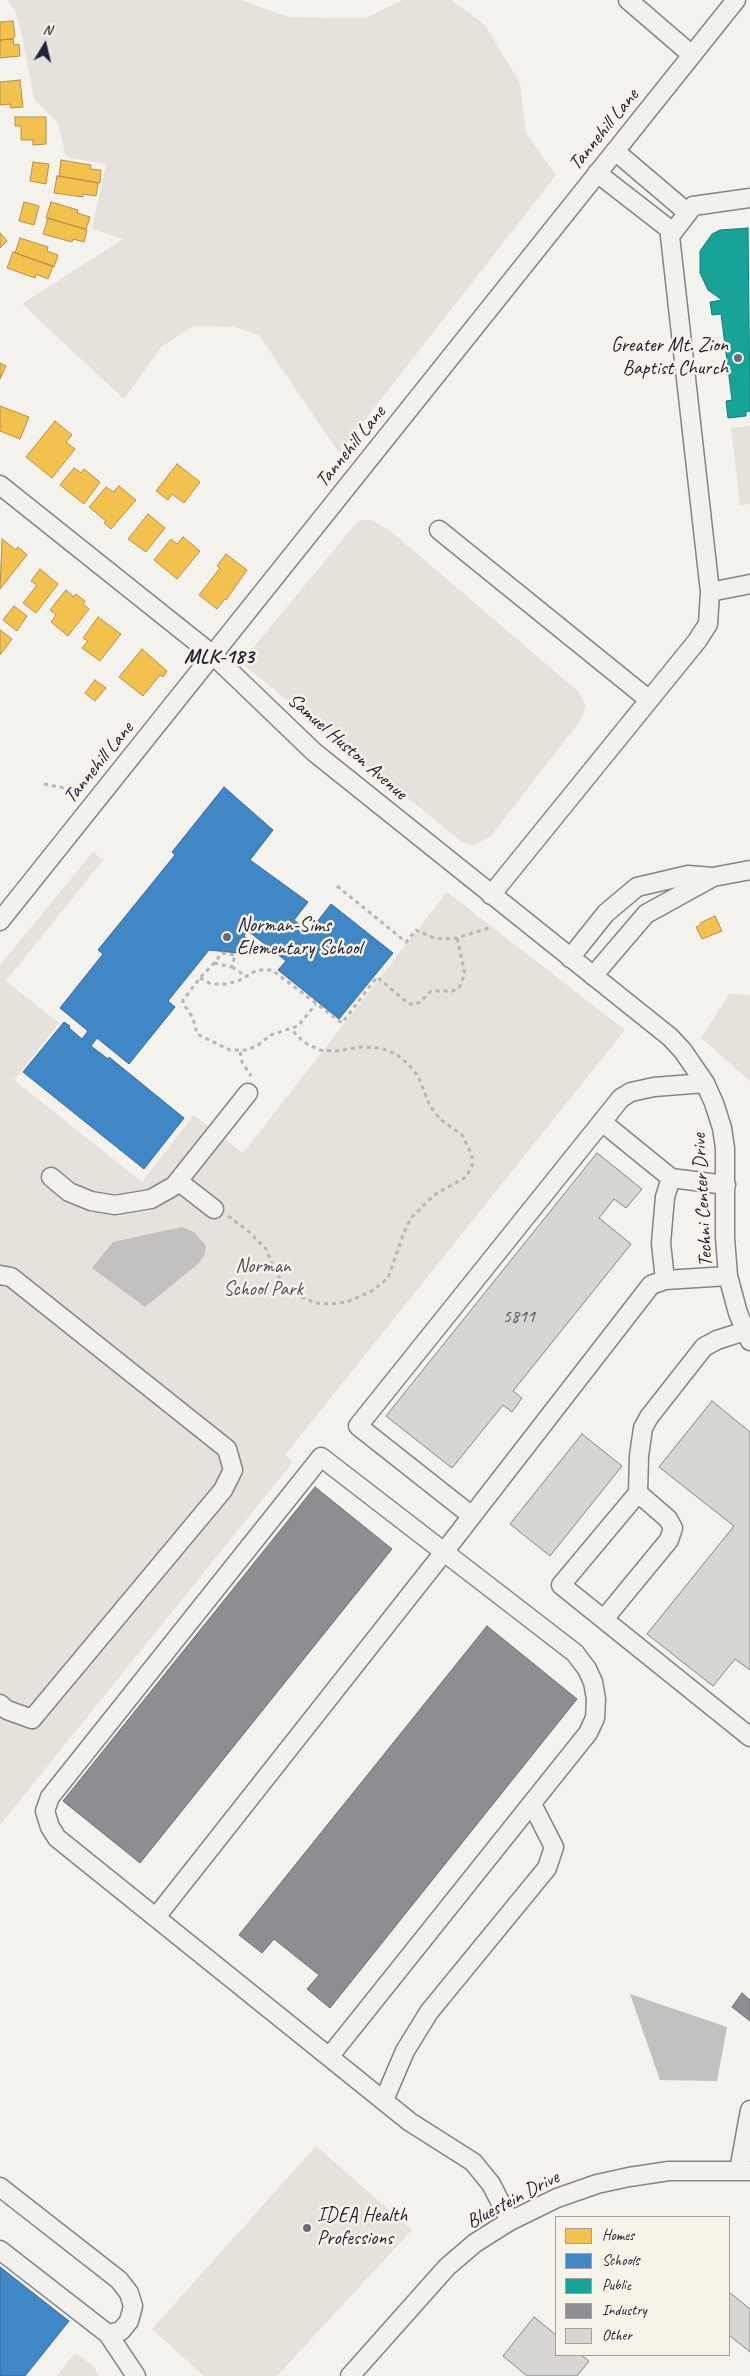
<!DOCTYPE html>
<html>
<head>
<meta charset="utf-8">
<style>
	body { margin:0 }
	#map { position:relative; width:750px; height:2376px; overflow:hidden; background:#f4f2ec; font-family:Caveat,sans-serif }
	canvas { display:block }
	.legend { position:absolute; left:555px; top:2216px; width:175px; height:140px; box-sizing:border-box; background:#f7f3e8; border:1px solid #a29fa3; margin:0; padding:6px 9px; list-style:none; font-size:15px; color:#22223b }
	.legend li { display:flex; align-items:center; gap:10px; height:25px }
	.legend b { width:25px; border:1px solid #a29fa3 }
	.north { position:absolute; left:20px; top:20px; width:50px; height:50px; -webkit-text-stroke:4px #f7f3e8; paint-order:stroke; rotate:9deg; font-size:14px; font-weight:700; line-height:20px; text-align:center; color:#22223b }
	.north::after { content:''; display:block; margin:auto; width:18px; height:22px; background:#22223b; clip-path:polygon(50% 0,100% 100%,50% 72%,0 100%) }
</style>
</head>
<body>
<div id="map">
<canvas width="750" height="2376"></canvas>
<ul class="legend">
<li><b style="height:14px;background:#f2c14e"></b>Homes</li>
<li><b style="height:14px;background:#3f88c5"></b>Schools</li>
<li><b style="height:14px;background:#17a398"></b>Public</li>
<li><b style="height:14px;background:#8d8d92"></b>Industry</li>
<li><b style="height:14px;background:#d7d6d3"></b>Other</li>
</ul>
<div class="north">N</div>
</div>
<script>
const ctx = document.querySelector('canvas').getContext('2d');
ctx.lineJoin = 'round';
function fill(path, color) { ctx.fillStyle = color; ctx.fill(path, 'evenodd'); }
const shape = rows => new Path2D(rows.map(r => 'M' + r).join(''));
function trace(path, color, width, dash) { ctx.strokeStyle = color; ctx.lineWidth = width; ctx.lineCap = dash ? 'butt' : 'round'; ctx.setLineDash(dash || []); ctx.stroke(path); }
function drawText(font, color, halo, rows, align = 'center') {
  ctx.font = font + ' Caveat,sans-serif'; ctx.lineWidth = 5; ctx.setLineDash([]); ctx.textBaseline = 'middle'; ctx.strokeStyle = halo; ctx.fillStyle = color; for (const [text, x, y, turn = 0] of rows) {
    ctx.save(); ctx.translate(x, y); ctx.rotate((+turn || 0) * Math.PI / 180); ctx.textAlign = isNaN(turn) ? turn : align; if (halo) ctx.strokeText(text, 0, 0); ctx.fillText(text, 0, 0); ctx.restore();
  }
}
const green = shape([
	[7,0,241,0,288,17,366,18,403,0,451,0,485,25,520,83,526,133,556,175,339,453,259,335,234,327,193,326,161,347,124,399,22,304,123,239,92,229,106,164,66,157,58,123,34,99,22,35,15,10],
	[750,426,750,504,740,505,731,428],
	[359,520,371,520,388,529,579,692,586,706,580,721,490,837,474,845,462,842,245,666,247,655],
	[93,852,103,860,6,981,59,1023,14,1080,142,1182,194,1115,243,1153,447,892,625,1030,285,1455,293,1462,0,1825,0,965],
	[729,994,750,995,750,1081,701,1038],
	[316,2146,412,2230,277,2376,204,2376,152,2329],
	[78,2354,94,2367,99,2376,57,2376,73,2355]
]);
const water = shape([
	[182,1227,194,1232,206,1246,204,1255,199,1263,145,1307,92,1268,113,1242],
	[630,1994,727,2027,717,2081,660,2080]
]);
const homes = shape([
	[13,21,15,36,13,39,0,40,0,22,13,21],
	[13,39,14,45,19,44,20,56,0,58,0,40,13,39],
	[20,80,23,107,11,108,10,104,0,105,0,82,20,80],
	[15,117,46,117,46,144,33,145,33,140,21,140,21,126,15,126,15,117],
	[61,160,91,165,90,169,101,170,100,183,59,176,61,160],
	[33,162,49,164,46,184,30,181,33,162],
	[57,176,98,183,96,196,83,194,83,197,54,193,57,176],
	[24,202,39,206,34,225,19,221,24,202],
	[51,202,78,210,77,213,90,217,86,229,46,218,51,202],
	[48,218,87,230,84,242,73,239,72,242,43,234,48,218],
	[0,233,7,241,0,248,0,233],
	[20,238,48,247,47,251,58,255,54,267,15,253,20,238],
	[13,252,53,266,48,279,36,274,35,278,7,268,13,252],
	[0,363,6,366,0,379,0,363],
	[0,406,29,417,20,439,0,431,0,406],
	[55,421,72,435,66,442,75,449,52,478,26,457,55,421],
	[177,464,200,482,184,503,172,494,168,500,156,491,177,464],
	[74,468,81,473,84,469,100,482,84,504,60,485,74,468],
	[119,486,136,500,111,529,104,523,106,521,89,507,106,487,113,492,119,486],
	[148,514,165,528,146,552,128,539,148,514],
	[183,537,200,551,177,579,154,560,171,539,177,544,183,537],
	[2,539,16,550,18,547,27,555,0,589,2,539],
	[226,554,247,570,226,600,225,599,217,609,199,595,220,568,217,566,226,554],
	[40,569,58,584,36,613,23,603,37,585,31,581,40,569],
	[66,590,74,597,76,594,85,601,83,604,89,609,68,636,51,622,56,615,50,610,66,590],
	[14,606,27,616,17,631,3,620,14,606],
	[98,617,121,634,100,661,82,648,88,641,83,638,98,617],
	[0,630,12,639,0,655,0,630],
	[142,649,167,671,163,677,160,675,143,696,119,677,142,649],
	[95,680,106,688,95,701,85,693,95,680],
	[715,916,722,931,702,939,696,927,701,925,700,923,715,916]
]);
const schools = shape([
	[224,787,273,830,250,860,308,902,294,920,309,932,331,904,393,953,339,1019,278,970,286,961,248,931,244,936,255,945,248,954,209,950,168,1001,175,1007,129,1064,97,1038,91,1046,108,1059,109,1057,184,1118,144,1169,23,1072,64,1022,70,1026,69,1028,82,1039,88,1031,60,1008,103,954,98,950,175,855,172,852,224,787],
	[0,2267,69,2321,25,2376,0,2376,0,2267]
]);
const public = shape([
	[748,228,750,411,746,412,746,416,728,418,726,401,732,400,721,314,712,315,710,302,722,300,708,290,700,273,700,251,712,234,720,230,748,228]
]);
const industry = shape([
	[315,1487,392,1549,140,1863,63,1801,315,1487],
	[487,1626,577,1699,330,2008,307,1989,319,1975,274,1939,262,1953,239,1935,487,1626],
	[742,1993,750,2000,750,2021,732,2007,742,1993]
]);
const building = shape([
	[597,1153,642,1189,626,1208,614,1199,599,1218,631,1244,513,1391,522,1398,512,1412,503,1405,452,1468,386,1416,597,1153],
	[712,1401,750,1432,750,1670,735,1659,713,1686,647,1634,734,1526,659,1467,712,1401],
	[582,1434,622,1466,550,1556,510,1524,582,1434],
	[729,2292,750,2309,750,2352,729,2335,729,2292],
	[534,2317,556,2335,556,2355,581,2355,589,2361,577,2376,527,2376,503,2356,534,2317]
]);
const path = shape([
	[44,784,79,791],
	[337,886,406,942,416,930,434,938,444,939,457,938,489,928],
	[214,963,232,967,235,955,222,953,214,963,200,978,183,1000,183,1003,193,1018,197,1034,230,1050,247,1050,258,1045,271,1035,298,1026,316,1004],
	[232,967,246,976],
	[200,978,211,984,226,984,238,981,257,970,272,970,342,1023,377,977,408,1003,414,1005,420,1002,431,991,452,991,459,988,465,974,457,938],
	[240,1052,242,1062,251,1076],
	[228,1216,247,1230,266,1249,276,1273,285,1286,299,1296,316,1303,330,1304,347,1302,372,1291,388,1278,403,1235,411,1218,434,1195,466,1177,472,1166,472,1155,462,1135,440,1119,430,1106,418,1076,408,1064,396,1054,381,1048,362,1047,336,1051,320,1050,307,1044,297,1036,292,1029]
]);
const minor = shape([
	[628,0,692,55],
	[615,151,688,213],
	[597,173,673,232],
	[750,198,693,206,670,236,710,592,750,584],
	[0,485,213,655,314,752,670,1037,683,1051,705,1083,714,1103,722,1128,725,1148,725,1238,728,1276,738,1313,750,1341],
	[439,530,648,699],
	[491,895,697,641,708,624,710,592],
	[0,921,736,0],
	[570,958,606,913,637,887,688,875,713,877,750,870],
	[593,976,646,914,713,877],
	[602,1122,671,1178,726,1185],
	[51,1177,69,1192,91,1201,115,1205,151,1199,174,1186,248,1093],
	[178,1181,214,1209],
	[0,1275,11,1277,227,1449,233,1470,223,1490,32,1719,7,1710,0,1704],
	[665,1280,661,1243,665,1197,671,1178],
	[745,1331,717,1340,704,1347,649,1417,643,1428,639,1456,638,1493,561,1585,750,1737],
	[472,1516,358,1426,621,1098,631,1092,654,1087,705,1083],
	[604,1619,669,1540,673,1528,668,1519,638,1493],
	[156,1917,444,1552,651,1285,665,1280,728,1276],
	[329,2057,588,1733,595,1718,596,1699,593,1682,587,1669,575,1653,321,1457,50,1797,45,1811,50,1827,57,1838,410,2122,473,2162,491,2184,510,2221],
	[384,2100,405,2051,429,2012,547,1868,554,1847,532,1804],
	[739,2170,750,2110],
	[0,2187,119,2280,129,2293,133,2306,129,2321,121,2331,108,2334,0,2250],
	[108,2334,136,2376],
	[350,2376,447,2267,475,2243,510,2221,557,2198,597,2184,629,2177,669,2171,750,2171]
]);
const markers = [
	[738,358,5,"#6c6b79"],
	[227,937,5,"#6c6b79"],
	[307,2228,5,"#6c6b79"]
];
const numberNames = [
	["5811",519,1317]
];
const streetNames = [
	["Tannehill Lane",604,130,-51],
	["Tannehill Lane",351,447,-51],
	["Samuel Huston Avenue",347,747,41],
	["Tannehill Lane",99,763,-51],
	["Techni Center Drive",703,1200,-93],
	["Bluestein Drive",513,2200,-28]
];
const poiNames = [
	["Greater Mt. Zion",728,346,"right"],
	["Baptist Church",728,369,"right"],
	["Norman-Sims",237,926],
	["Elementary School",237,949],
	["IDEA Health",317,2216],
	["Professions",317,2239]
];
const parkNames = [
	["Norman",263,1267],
	["School Park",263,1290]
];
const neighbourhoodNames = [
	["MLK-183",219,657]
];
fill(green, '#e5e2dc');
fill(water, '#c3c0c0');
fill(homes, '#f2c14e');
trace(homes, '#b49148', 1);
fill(schools, '#3f88c5');
trace(schools, '#36699c', 1);
fill(public, '#17a398');
trace(public, '#1a7c7c', 1);
fill(industry, '#8d8d92');
trace(industry, '#6d6d78', 1);
fill(building, '#d7d6d3');
trace(building, '#858486', 1);
trace(minor, '#858486', 21);
trace(path, '#b8b6b6', 3, [4, 4]);
trace(minor, '#f2f1ed', 18);
for (const [x, y, r, color] of markers) { const dot = new Path2D(); dot.arc(x, y, r, 0, 2 * Math.PI); ctx.fillStyle = color; ctx.fill(dot); trace(dot, '#f7f3e8', 2); }
drawText('18px', '#4f4f61', null, numberNames);
drawText('20px', '#22223b', '#f7f3e8', streetNames);
drawText('20px', '#22223b', '#f7f3e8', poiNames, 'left');
drawText('20px', '#504f60', '#f7f3e8', parkNames);
drawText('bold 21px', '#22223b', '#f7f3e8', neighbourhoodNames);
</script>
</body>
</html>
